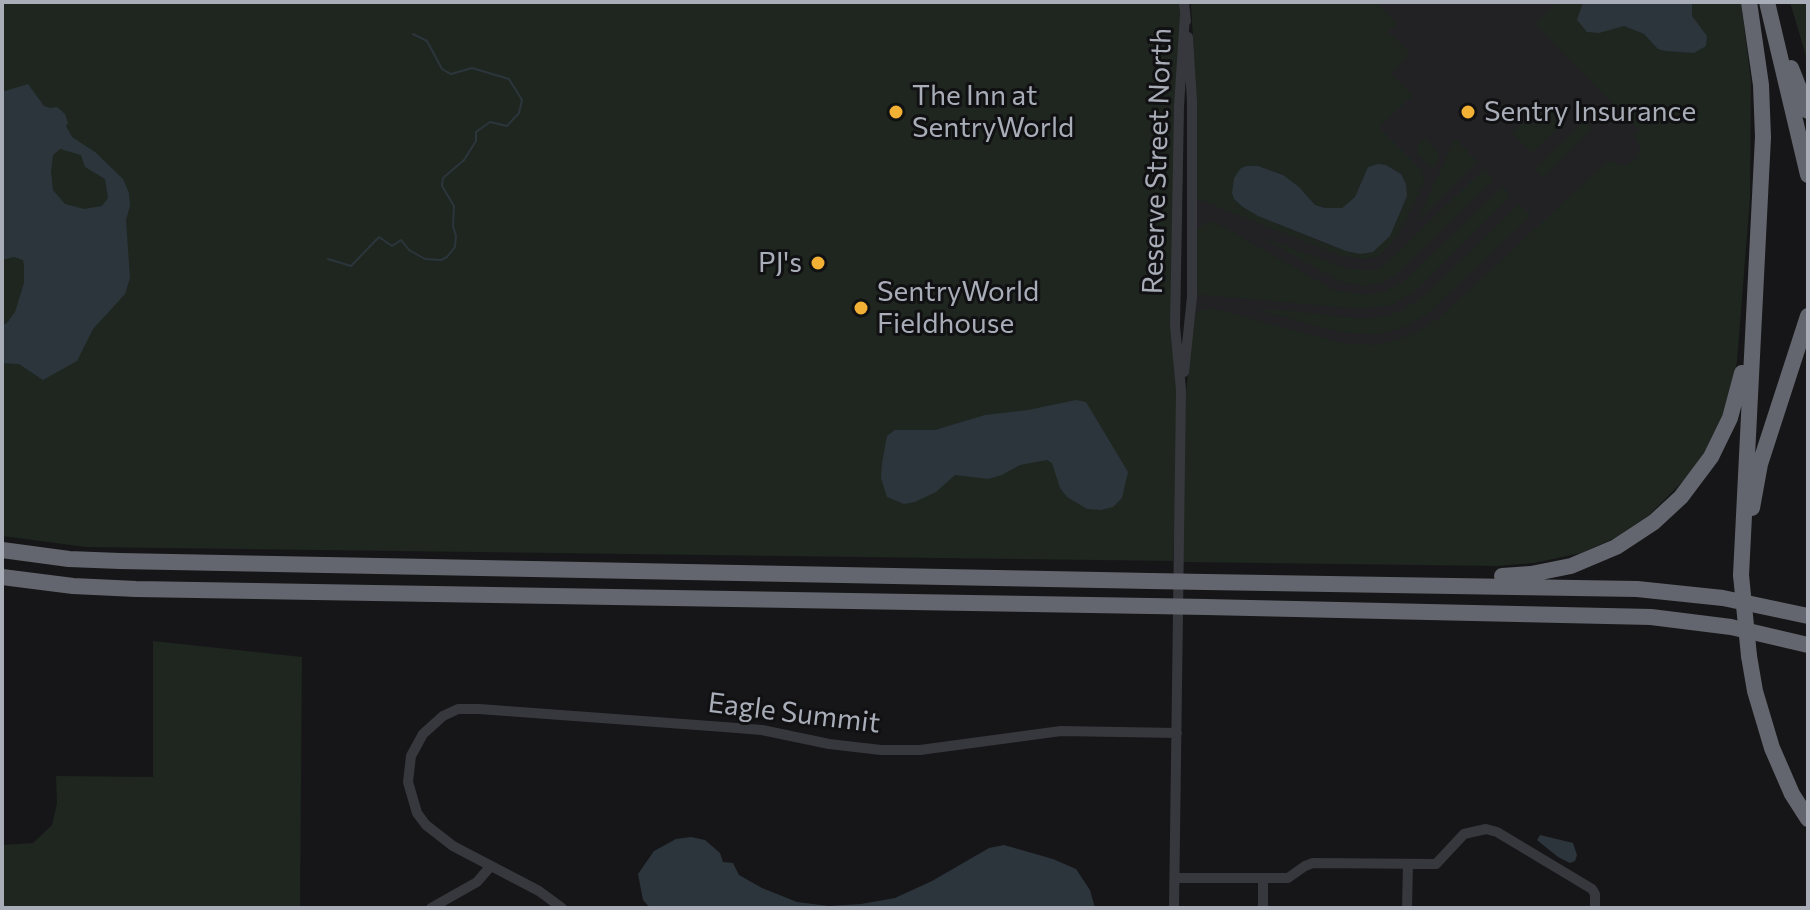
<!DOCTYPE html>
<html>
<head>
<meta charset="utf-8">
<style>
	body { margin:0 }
	#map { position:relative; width:1810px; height:910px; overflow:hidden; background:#161618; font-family:Commissioner,sans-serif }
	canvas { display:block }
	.frame { position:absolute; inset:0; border:4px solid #a8adb8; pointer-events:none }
</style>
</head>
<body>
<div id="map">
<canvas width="1810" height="910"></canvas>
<div class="frame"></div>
</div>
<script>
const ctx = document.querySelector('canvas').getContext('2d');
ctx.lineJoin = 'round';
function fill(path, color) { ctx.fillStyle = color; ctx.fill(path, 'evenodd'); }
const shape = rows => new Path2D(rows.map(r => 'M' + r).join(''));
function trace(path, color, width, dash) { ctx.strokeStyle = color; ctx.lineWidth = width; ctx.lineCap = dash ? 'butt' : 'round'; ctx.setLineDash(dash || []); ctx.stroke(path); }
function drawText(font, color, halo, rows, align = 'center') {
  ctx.font = font + ' Commissioner,sans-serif'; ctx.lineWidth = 6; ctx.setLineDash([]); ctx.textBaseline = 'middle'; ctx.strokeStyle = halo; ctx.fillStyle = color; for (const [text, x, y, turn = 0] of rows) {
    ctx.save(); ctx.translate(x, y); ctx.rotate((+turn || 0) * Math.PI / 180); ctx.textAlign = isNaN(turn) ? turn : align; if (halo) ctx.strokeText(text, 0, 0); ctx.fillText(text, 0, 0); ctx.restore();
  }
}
const built = shape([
	[1191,2,1735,2,1737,244,1184,436,1193,325,1197,97]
]);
const green = shape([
	[2,2,1184,2,1177,296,1181,390,1173,561,86,547,2,536],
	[1191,2,1377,2,1397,23,1388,32,1410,53,1391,74,1413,95,1379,127,1422,171,1424,182,1400,232,1381,255,1367,259,1342,256,1195,198,1195,73],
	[1386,165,1401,173,1406,184,1407,196,1390,236,1373,252,1360,254,1323,243,1258,216,1234,199,1258,166,1283,175,1299,187,1315,205,1325,208,1342,208,1355,197,1366,172],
	[1557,2,1583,2,1577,20,1587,32,1599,33,1624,26,1644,34,1658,49,1687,53,1707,36,1692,16,1692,2,1741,2,1751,81,1750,198,1737,361,1730,399,1713,441,1692,472,1649,515,1615,538,1581,553,1534,563,1497,566,1183,562,1185,402,1193,325,1197,311,1212,308,1341,343,1373,345,1393,341,1421,330,1439,318,1608,161,1625,166,1637,158,1640,146,1634,135,1639,130,1535,24],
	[1790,2,1808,2,1808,63],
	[1545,102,1564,123,1532,153,1512,133],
	[1584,121,1592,129,1543,177,1535,169],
	[1425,137,1439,153,1437,163,1433,168,1428,166,1418,154,1417,145],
	[1455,138,1477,162,1417,222],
	[1484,169,1494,179,1397,274,1382,283,1364,286,1341,282,1259,236,1349,269,1372,270,1380,268,1398,252],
	[1502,187,1511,195,1415,292,1391,305,1360,309,1193,294,1194,232,1208,221,1217,223,1334,290,1366,295,1386,291,1404,281],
	[1519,204,1531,215,1431,311,1405,327,1380,334,1344,333,1257,310,1284,310,1362,319,1381,317,1401,311,1424,296],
	[153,641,302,657,300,908,2,908,2,845,33,843,52,825,57,803,56,776,153,777]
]);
const water = shape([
	[1583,2,1692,2,1692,16,1707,36,1706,46,1694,53,1665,51,1658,49,1644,34,1624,26,1599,33,1587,32,1577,20],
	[28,84,44,106,50,108,57,107,65,114,68,123,66,126,72,137,95,152,123,179,129,193,130,206,126,220,130,278,125,294,93,329,77,361,43,380,19,364,2,363,2,325,7,323,15,312,24,283,24,265,23,260,14,257,2,260,2,92],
	[60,149,81,155,85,167,105,179,108,198,102,206,84,209,65,204,53,190,51,172,53,155],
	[1378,164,1386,165,1401,174,1406,184,1407,196,1390,236,1373,252,1360,254,1346,251,1258,216,1243,207,1234,199,1232,193,1234,178,1241,168,1247,166,1258,166,1283,175,1299,187,1315,205,1325,208,1342,208,1355,197,1368,167],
	[1076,400,1086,402,1128,472,1122,498,1113,507,1101,510,1087,509,1067,497,1060,488,1052,463,1047,460,1020,465,1002,475,988,479,955,475,936,492,915,502,904,504,887,497,881,478,882,463,887,436,895,430,935,430,985,415,1028,410],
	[1540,835,1573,843,1577,855,1575,861,1570,863,1558,857,1537,840],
	[691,837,705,840,720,853,723,862,733,863,739,875,762,888,797,902,829,906,861,904,895,898,932,881,989,848,1004,845,1053,859,1076,869,1090,890,1095,908,650,908,643,900,638,874,654,851,676,839]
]);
const stream = shape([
	[328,259,351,266,379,237,392,246,401,240,409,250,425,259,441,260,447,257,455,247,456,236,453,226,454,206,442,186,443,178,464,160,476,141,476,132,490,122,507,126,519,113,522,100,509,79,472,68,451,74,447,72,442,69,427,41,413,34]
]);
const minor = shape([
	[1184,2,1186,21],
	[1184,372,1192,297,1192,101,1188,37],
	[1175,878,1288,878,1305,866,1313,863,1436,864,1464,834,1486,829,1497,832,1592,889,1595,894,1595,908],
	[431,908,477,882,490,867],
	[562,908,539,891,453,846,426,825,417,813,408,782,411,756,423,734,443,716,458,709,479,709,724,727,762,730,829,744,881,750,920,750,1061,731,1177,733],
	[1174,908,1181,390,1175,326,1179,106,1185,15],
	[1263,908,1263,878],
	[1407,908,1408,864]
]);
const highway = shape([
	[1767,2,1808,175],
	[1791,68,1808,111],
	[1752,508,1760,464,1808,316],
	[2,550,69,559,120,561,1151,581],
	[1741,575,1763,137,1761,85,1749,2],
	[1502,576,1531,574,1571,566,1616,547,1654,522,1681,497,1711,457,1730,418,1742,373],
	[2,577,73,586,136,589,1150,606],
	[1206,582,1637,589,1723,598,1808,616],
	[1206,607,1651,617,1731,627,1808,645],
	[1749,656,1755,691,1772,748,1792,794,1808,819]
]);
const highwayBridge = shape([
	[1741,575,1749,656],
	[1151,581,1206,582],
	[1150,606,1206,607]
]);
const markers = [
	[896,112,8,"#f2b134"],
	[1468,112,8,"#f2b134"],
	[818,263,8,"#f2b134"],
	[861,308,8,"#f2b134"]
];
const poiNames = [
	["The Inn at",912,96],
	["SentryWorld",912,128],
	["Sentry Insurance",1484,112],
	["PJ's",802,263,"right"],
	["SentryWorld",877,292],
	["Fieldhouse",877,324]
];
const streetNames = [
	["Reserve Street North",1157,161,-88],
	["Eagle Summit",794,713,7]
];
fill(built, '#222225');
fill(green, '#1e261f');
fill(water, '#2c353c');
trace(stream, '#2c353c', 2);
trace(minor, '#37383d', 10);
trace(highway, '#63666e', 16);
trace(highwayBridge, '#63666e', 16);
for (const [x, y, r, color] of markers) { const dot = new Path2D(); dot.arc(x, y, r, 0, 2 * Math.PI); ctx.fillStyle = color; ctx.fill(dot); trace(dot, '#111113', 3); }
drawText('28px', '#a8adb8', '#111113', poiNames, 'left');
drawText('28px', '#a8adb8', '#111113', streetNames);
</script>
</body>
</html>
